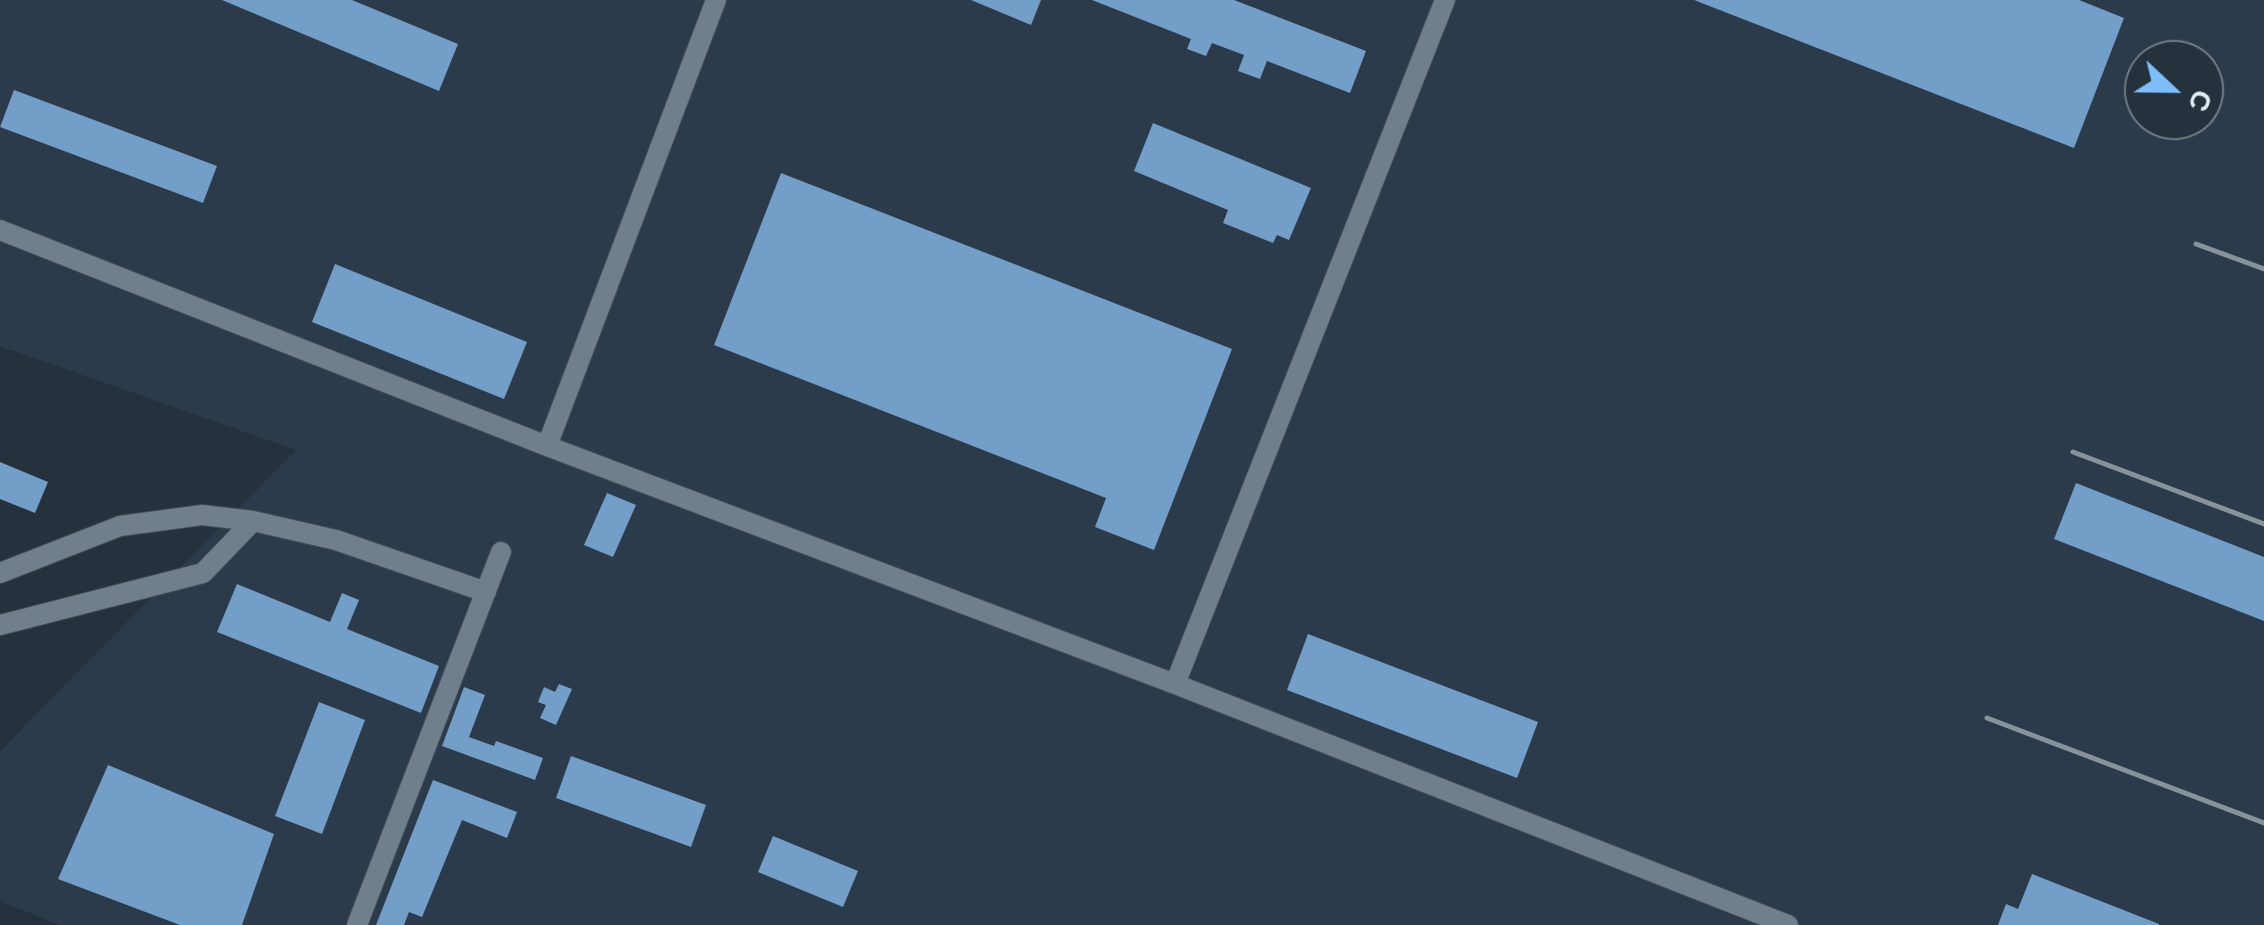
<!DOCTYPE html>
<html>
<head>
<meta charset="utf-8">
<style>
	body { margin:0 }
	#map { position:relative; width:2264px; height:925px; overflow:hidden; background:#25313c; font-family:Helvetica,sans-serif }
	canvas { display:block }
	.north { position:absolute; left:2124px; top:40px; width:100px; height:100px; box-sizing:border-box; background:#25313c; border:2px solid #727c86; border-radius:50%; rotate:112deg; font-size:28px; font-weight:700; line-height:40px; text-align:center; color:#e5ecf4 }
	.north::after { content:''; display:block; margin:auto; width:35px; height:45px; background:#7fbdf9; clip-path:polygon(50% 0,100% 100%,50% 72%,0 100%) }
</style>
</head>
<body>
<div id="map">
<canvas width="2264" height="925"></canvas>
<div class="north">С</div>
</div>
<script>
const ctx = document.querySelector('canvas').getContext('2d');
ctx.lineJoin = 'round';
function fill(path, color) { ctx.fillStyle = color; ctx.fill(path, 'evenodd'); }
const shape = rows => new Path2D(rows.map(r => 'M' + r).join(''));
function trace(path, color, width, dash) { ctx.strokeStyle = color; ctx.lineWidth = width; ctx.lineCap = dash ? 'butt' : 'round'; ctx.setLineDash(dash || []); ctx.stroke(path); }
const built = shape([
	[0,0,2264,0,2264,925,59,925,0,901,0,751,296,450,0,346],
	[2144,60,2204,60,2204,120,2144,120]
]);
const building = shape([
	[222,0,352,0,458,44,439,91],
	[971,0,1041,0,1031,25],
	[1092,0,1234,0,1366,51,1350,93,1267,61,1260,79,1238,71,1244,55,1212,43,1206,56,1187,49,1191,39],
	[1694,0,2079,0,2124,18,2074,148],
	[14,90,217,166,203,203,0,127],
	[1153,123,1311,188,1289,240,1277,235,1273,243,1223,223,1228,210,1134,171],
	[781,173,1232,349,1154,550,1095,527,1106,498,714,345],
	[335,264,527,342,504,399,312,322],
	[0,462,48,482,35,513,0,499],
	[2076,483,2264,557,2264,621,2054,539],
	[607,493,636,505,613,557,584,545],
	[237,584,330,622,342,593,359,600,347,629,439,666,421,713,217,632],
	[1308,634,1538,722,1517,778,1287,690],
	[559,684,572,689,556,725,540,718,546,705,538,702,544,687,555,692],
	[464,687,485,695,469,737,494,746,496,741,543,758,535,780,442,746],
	[319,702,365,720,322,834,275,816],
	[571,756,706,805,691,847,556,798],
	[108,765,274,834,242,925,180,925,58,879],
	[433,780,517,812,507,838,462,820,422,917,409,912,404,925,376,925],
	[773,836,858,871,843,907,758,872],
	[2032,874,2159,924,2159,925,1998,925,2006,904,2018,909]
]);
const minor = shape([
	[0,230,547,446,1175,684,1788,925],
	[547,446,716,0],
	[253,521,336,540,486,592],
	[0,573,120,526,202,515,253,521,203,573,0,625],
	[1175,684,1445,0],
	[357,925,501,552]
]);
const rail = shape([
	[2196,244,2264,269],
	[2073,452,2264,524],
	[1987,718,2264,823]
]);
fill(built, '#2b3b4b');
fill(building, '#739ec8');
trace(minor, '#424c55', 22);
trace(minor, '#717e8c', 20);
trace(rail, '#88929b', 5);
</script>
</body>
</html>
